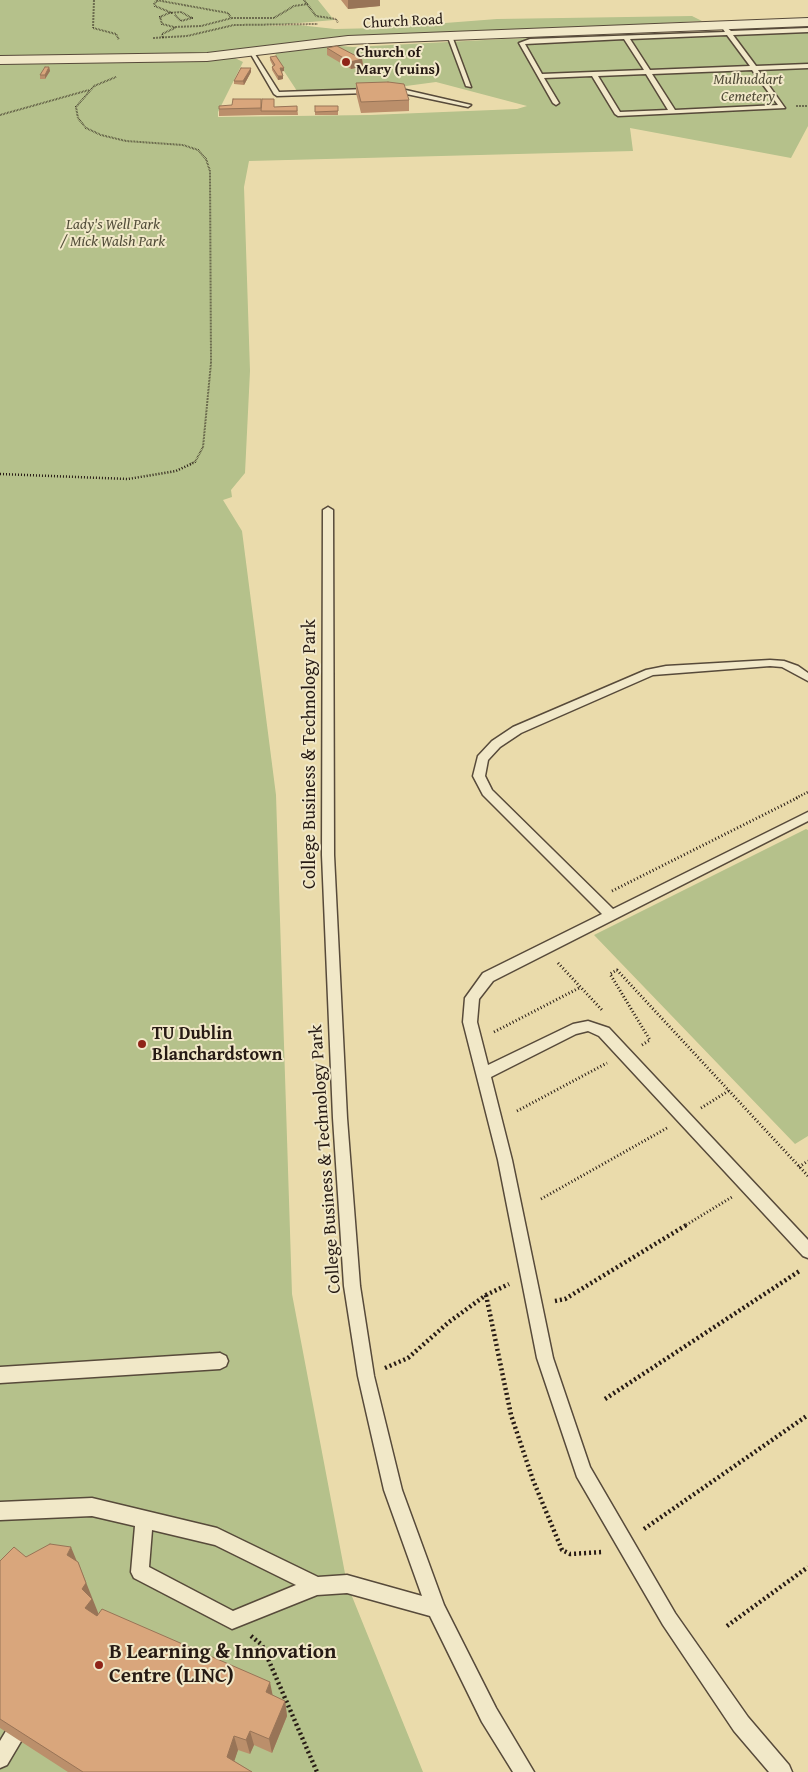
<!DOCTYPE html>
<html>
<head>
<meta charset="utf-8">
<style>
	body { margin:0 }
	canvas { display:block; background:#eadbab }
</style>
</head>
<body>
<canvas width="808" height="1772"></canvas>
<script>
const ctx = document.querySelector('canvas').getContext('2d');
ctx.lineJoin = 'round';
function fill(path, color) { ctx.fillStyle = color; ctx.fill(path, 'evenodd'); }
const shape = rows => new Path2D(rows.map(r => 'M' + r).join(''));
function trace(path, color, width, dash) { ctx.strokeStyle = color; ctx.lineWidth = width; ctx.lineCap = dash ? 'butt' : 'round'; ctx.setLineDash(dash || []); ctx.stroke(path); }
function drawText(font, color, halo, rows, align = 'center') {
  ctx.font = font + ' "Gentium Book Plus",serif'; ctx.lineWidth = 4; ctx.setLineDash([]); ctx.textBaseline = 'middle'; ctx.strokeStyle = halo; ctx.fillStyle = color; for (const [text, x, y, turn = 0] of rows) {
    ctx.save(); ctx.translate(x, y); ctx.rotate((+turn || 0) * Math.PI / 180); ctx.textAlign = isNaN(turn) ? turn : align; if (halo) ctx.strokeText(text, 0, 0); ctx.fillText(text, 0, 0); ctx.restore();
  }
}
const green = shape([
	[0,0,318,0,334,20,264,26,298,25,335,29,380,28,497,19,692,16,702,21,329,40,233,57,243,62,218,112,218,117,370,115,517,109,527,106,436,82,391,88,297,91,278,62,275,52,329,45,353,47,504,39,808,28,808,126,791,158,630,128,633,151,249,161,244,187,250,371,245,473,231,490,232,497,223,500,242,531,276,795,292,1294,347,1584,423,1772,0,1772],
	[806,829,808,830,808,1136,795,1144,594,935]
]);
const pathFar3 = shape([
	[94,0,93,28,116,34,119,40],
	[156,0,228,13,231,18],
	[304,0,316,16,336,19,338,23],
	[158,1,154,3,155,6,172,13],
	[175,15,181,21,192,18,181,12,169,13,160,17,162,24,174,27,201,26,232,18,274,18,294,6,308,4],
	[153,38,187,36,234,25,318,24],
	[163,38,162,34,175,28],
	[116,77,94,86,76,107,78,118,86,128,101,135,126,141,183,145,198,150,206,159,210,171,211,363,203,447,195,462,190,464],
	[796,106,808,106],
	[0,115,89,90]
]);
const pathFar2 = shape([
	[0,474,128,479,176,471,193,463],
	[796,798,808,792]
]);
const pathFar1 = shape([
	[612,891,799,797],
	[558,963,602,1010],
	[494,1032,581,987],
	[642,1045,650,1040,610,974,617,970,808,1176],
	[701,1108,730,1090],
	[517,1111,607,1063],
	[799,1167,808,1161],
	[541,1199,667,1128],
	[686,1225,732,1197]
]);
const path = shape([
	[486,1295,511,1415,533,1480,562,1550,570,1554,603,1552],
	[555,1301,565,1299,688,1224],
	[385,1368,408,1358,449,1322,486,1295,509,1284],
	[605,1399,801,1270],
	[644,1529,808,1415],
	[727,1626,808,1567],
	[251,1636,262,1645,317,1772]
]);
const service = shape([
	[726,27,731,31,808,28,808,32,733,35,756,66,808,64,808,68,758,70,785,108,618,116,615,114,592,76,544,78,559,103,556,105,553,103,519,43,530,39,725,32,723,29,726,27],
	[727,35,750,66,650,70,630,39,727,35],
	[624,39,644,70,542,74,525,44,624,39],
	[752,70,778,105,675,110,652,74,752,70],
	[646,74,668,110,620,112,598,76,646,74],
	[447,35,452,36,471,87,466,86,447,35],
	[249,51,253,51,279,92,397,88,471,105,468,107,397,92,277,96,274,94,249,51],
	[328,507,333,510,334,855,347,1118,360,1286,374,1376,402,1490,444,1605,496,1708,534,1772,513,1772,482,1722,430,1616,347,1593,317,1595,232,1629,134,1578,131,1572,135,1526,92,1516,0,1520,0,1502,92,1498,217,1528,318,1577,347,1575,422,1596,384,1490,358,1376,344,1286,333,1118,322,855,323,510,328,507],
	[152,1530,215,1545,296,1585,233,1611,149,1567,152,1530],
	[770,660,784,661,798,666,808,673,808,681,782,667,770,666,653,675,521,733,500,747,488,760,485,776,492,790,613,909,808,812,808,821,493,981,479,999,477,1022,488,1065,573,1024,588,1021,609,1028,808,1240,808,1258,803,1256,599,1036,588,1031,576,1034,491,1077,512,1160,553,1358,590,1467,675,1613,748,1717,789,1765,792,1772,769,1772,734,1731,663,1625,577,1477,537,1358,498,1160,463,1022,465,998,483,973,602,914,483,795,473,776,478,756,492,741,513,727,646,670,666,666,770,660],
	[220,1353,226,1356,228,1361,226,1366,220,1369,0,1383,0,1367,220,1353],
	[13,1728,20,1731,23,1738,7,1765,0,1768,0,1741,6,1731,13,1728]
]);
const tertiary = shape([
	[808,18,808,26,348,44,207,61,0,64,0,56,207,53,348,36,808,18]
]);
const wall = shape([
	[341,0,380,0,380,6,348,9],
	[327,48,362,59,363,66,351,69,327,55],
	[270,57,284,71,282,71,283,76,283,79,278,80,272,70,272,67,273,66,270,60],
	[49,67,50,71,45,79,40,79,40,75],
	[251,72,244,85,234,84,234,81],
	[356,83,409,100,409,111,361,113,356,93],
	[261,105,274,107,297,106,298,115,261,115,261,111,261,115,219,116,219,109],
	[315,106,338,106,338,115,315,115],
	[26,1557,76,1561,98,1614,285,1701,287,1716,272,1753,254,1745,250,1754,238,1750,234,1761,252,1772,68,1772,0,1728,0,1561]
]);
const shadedWall = shape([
	[348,0,380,0,380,6,348,9],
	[362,59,363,66,351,69,350,62],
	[49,67,50,71,45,79,45,75],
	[251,68,251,72,244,85,243,81],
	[280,68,284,68,284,71,280,72],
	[278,76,283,76,283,79,278,80],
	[71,1547,78,1564,67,1555],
	[78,1562,99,1615,92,1625,85,1608],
	[270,1682,273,1697,266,1692],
	[285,1701,287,1716,272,1753,269,1739],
	[250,1731,254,1745,250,1754,246,1740],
	[234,1736,238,1750,231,1771,227,1757]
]);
const building = shape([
	[337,46,362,59,350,62,327,48,337,46],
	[276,56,284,68,280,68,283,76,278,76,272,67,275,65,270,57,276,56],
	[45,67,49,67,45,75,40,75,45,67],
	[241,68,251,68,243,81,234,81,241,68],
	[388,82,404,84,409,100,361,102,356,83,388,82],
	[233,99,261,99,261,108,219,109,219,106,232,105,233,99],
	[262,99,274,99,274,107,297,106,297,111,261,111,262,99],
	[315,106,338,106,338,111,315,112,315,106],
	[50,1544,71,1547,67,1555,78,1562,86,1583,82,1589,92,1599,85,1608,97,1616,102,1609,270,1682,266,1692,285,1701,269,1739,250,1731,246,1740,234,1736,227,1757,252,1772,83,1772,0,1719,0,1561,14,1547,26,1557,50,1544]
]);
const markers = [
	[346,62,5,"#8f2418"],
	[142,1044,5,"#8f2418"],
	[99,1665,5,"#8f2418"]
];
const farStreetnames = [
	["Church Road",403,22,-3]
];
const farPoinames = [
	["Church of",356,53],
	["Mary (ruins)",356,70]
];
const farParknames = [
	["Mulhuddart",748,80],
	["Cemetery",748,97],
	["Lady's Well Park",113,225],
	["/ Mick Walsh Park",113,242]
];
const streetNames = [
	["College Business & Technology Park",310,754,-90],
	["College Business & Technology Park",326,1159,-94]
];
const poiNames = [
	["TU Dublin",152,1034],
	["Blanchardstown",152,1055]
];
const nearPoinames = [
	["B Learning & Innovation",109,1653],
	["Centre (LINC)",109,1677]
];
fill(green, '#b5c18b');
trace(service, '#574a3a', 3);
trace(tertiary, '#574a3a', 2);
trace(pathFar3, '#261a14', 2, [0.5, 1]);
trace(pathFar2, '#261a14', 2.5, [1, 2]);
trace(pathFar1, '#261a14', 3, [1, 2.5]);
trace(path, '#261a14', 4.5, [2, 3]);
fill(service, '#f1e8c8');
fill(tertiary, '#f1e8c8');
fill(wall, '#bb8f6b');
fill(shadedWall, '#987457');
fill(building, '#d9a67c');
trace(building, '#987457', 1);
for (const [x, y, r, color] of markers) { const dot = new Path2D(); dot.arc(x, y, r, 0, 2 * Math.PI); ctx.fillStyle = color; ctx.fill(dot); trace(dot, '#f1e8c8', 2); }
drawText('15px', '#261a14', '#f1e8c8', farStreetnames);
drawText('bold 15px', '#261a14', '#f1e8c8', farPoinames, 'left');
drawText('italic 15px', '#514c38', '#f1e8c8', farParknames);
drawText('18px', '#261a14', '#f1e8c8', streetNames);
drawText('bold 18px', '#261a14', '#f1e8c8', poiNames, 'left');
drawText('bold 21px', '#261a14', '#f1e8c8', nearPoinames, 'left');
</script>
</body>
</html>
